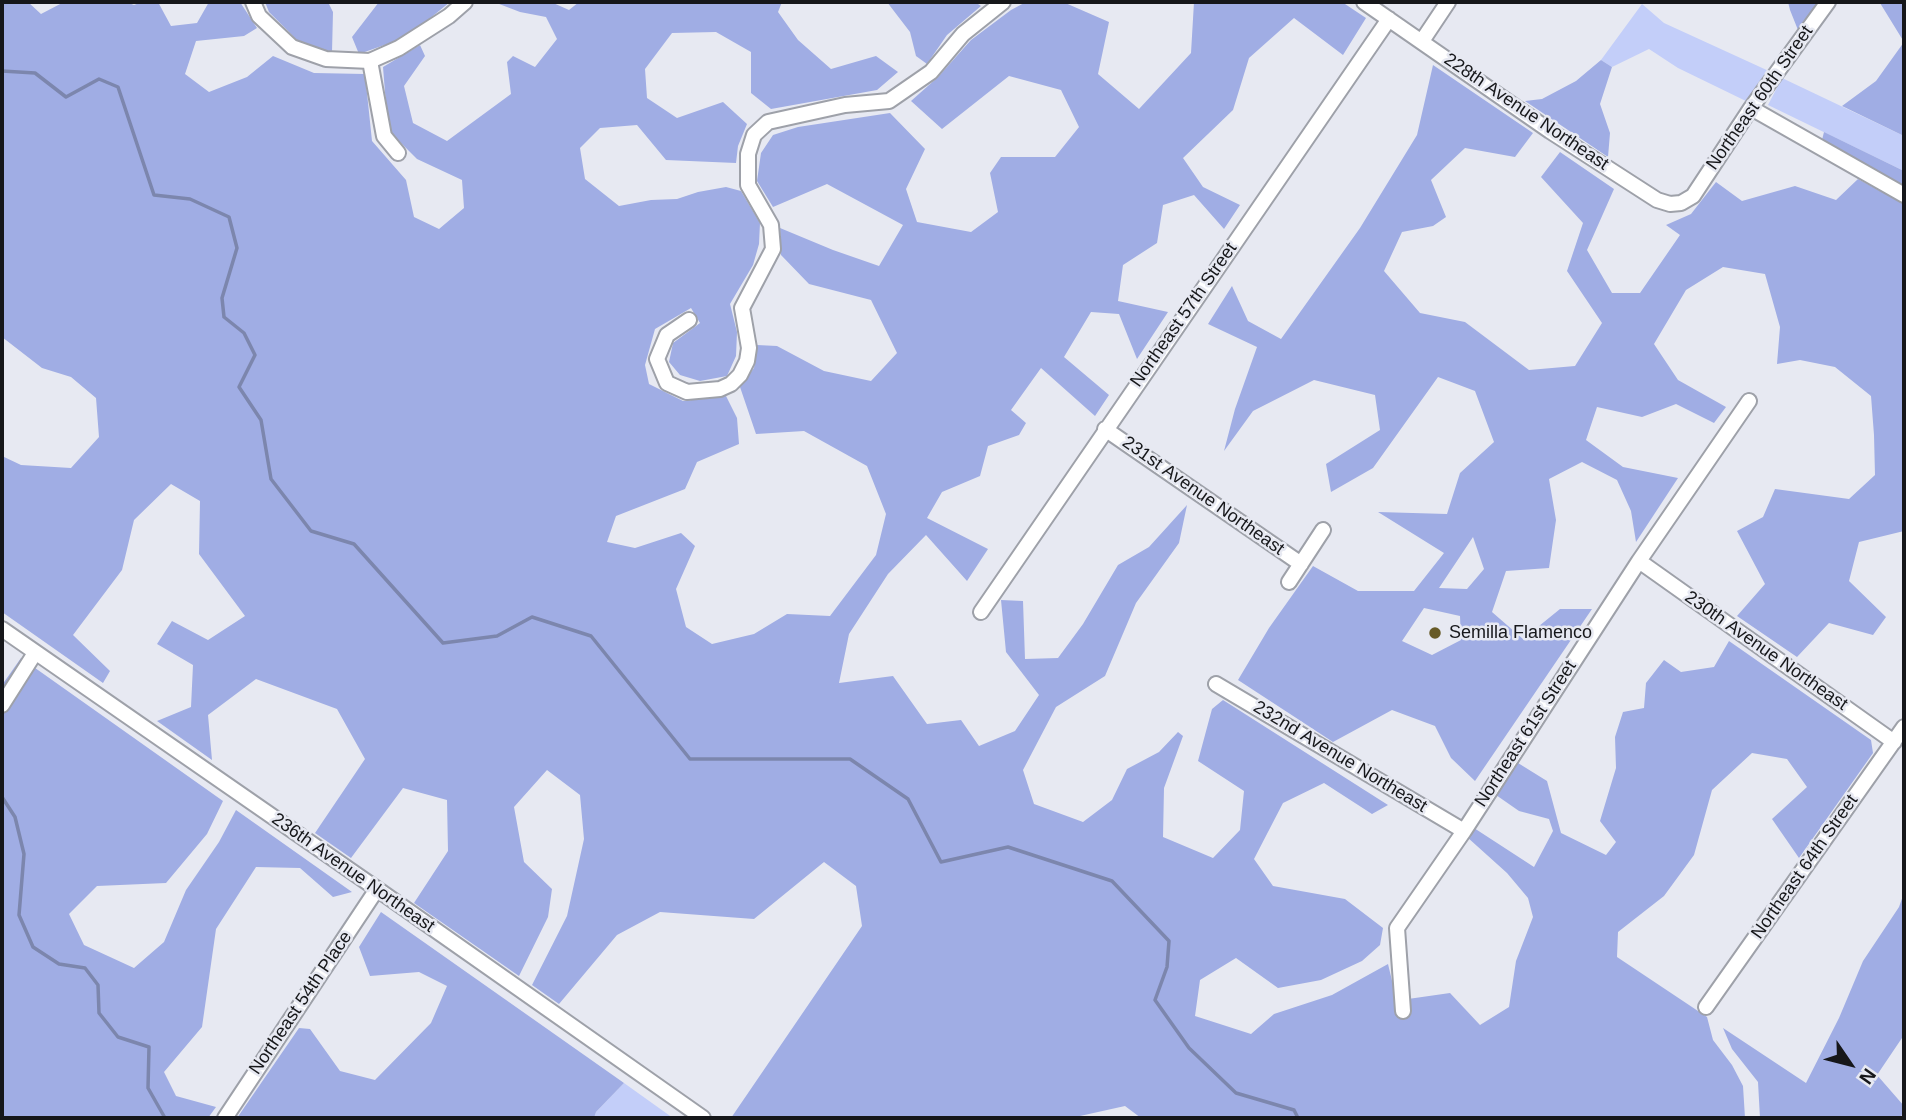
<!DOCTYPE html>
<html>
<head>
<meta charset="utf-8">
<style>
	body { margin:0 }
	#map { position:relative; width:1906px; height:1120px; overflow:hidden; background:#e7e9f2; font-family:Helvetica,sans-serif }
	canvas { display:block }
	.frame { position:absolute; inset:0; border:4px solid #16171a; pointer-events:none }
	.north { position:absolute; left:1815px; top:1029px; width:70px; height:70px; -webkit-text-stroke:5px #e7e9f2; paint-order:stroke; rotate:125deg; font-size:19px; font-weight:700; line-height:28px; text-align:center; color:#16171a }
	.north::after { content:''; display:block; margin:auto; width:24px; height:32px; background:#16171a; clip-path:polygon(50% 0,100% 100%,50% 72%,0 100%) }
</style>
</head>
<body>
<div id="map">
<canvas width="1906" height="1120"></canvas>
<div class="frame"></div>
<div class="north">N</div>
</div>
<script>
const ctx = document.querySelector('canvas').getContext('2d');
ctx.lineJoin = 'round';
function fill(path, color) { ctx.fillStyle = color; ctx.fill(path, 'evenodd'); }
const shape = rows => new Path2D(rows.map(r => 'M' + r).join(''));
function trace(path, color, width, dash) { ctx.strokeStyle = color; ctx.lineWidth = width; ctx.lineCap = dash ? 'butt' : 'round'; ctx.setLineDash(dash || []); ctx.stroke(path); }
function drawText(font, color, halo, rows, align = 'center') {
  ctx.font = font + ' Helvetica,sans-serif'; ctx.lineWidth = 5; ctx.setLineDash([]); ctx.textBaseline = 'middle'; ctx.strokeStyle = halo; ctx.fillStyle = color; for (const [text, x, y, turn = 0] of rows) {
    ctx.save(); ctx.translate(x, y); ctx.rotate((+turn || 0) * Math.PI / 180); ctx.textAlign = isNaN(turn) ? turn : align; if (halo) ctx.strokeText(text, 0, 0); ctx.fillText(text, 0, 0); ctx.restore();
  }
}
const green = shape([
	[1642,4,1664,23,1771,72,1750,103,1678,68,1649,49,1612,67,1601,60],
	[1782,78,1904,136,1904,171,1768,105],
	[624,1083,673,1118,594,1118,596,1112]
]);
const forest = shape([
	[2,2,28,2,41,14,64,2,126,2,134,5,142,2,158,2,171,26,197,23,209,2,240,2,257,28,244,36,196,41,185,74,209,92,247,77,273,56,314,73,365,74,372,141,406,180,414,217,439,229,464,208,462,180,417,159,388,130,383,67,420,45,425,56,404,86,413,123,447,141,511,94,507,62,513,56,535,67,557,39,546,17,520,12,494,2,551,2,569,10,579,2,782,2,778,12,798,40,831,69,876,56,898,72,877,90,771,109,751,93,751,52,716,32,672,33,645,69,647,98,677,118,723,102,747,124,738,146,736,163,666,160,637,125,600,128,580,148,585,179,619,206,651,200,677,199,698,192,726,187,741,191,760,223,759,244,753,265,730,304,737,332,736,356,727,376,700,381,680,375,669,362,673,343,700,323,691,308,655,329,645,365,649,384,683,401,726,396,737,418,739,444,697,462,685,489,616,516,607,542,635,548,681,533,695,546,676,589,686,627,712,644,754,634,787,614,830,616,876,555,886,514,867,466,804,431,756,434,740,387,754,368,757,345,777,346,824,371,871,381,897,353,871,300,809,284,781,255,780,228,833,250,879,266,903,225,827,184,773,207,757,181,761,153,773,135,798,127,890,113,925,149,906,189,917,222,971,232,998,212,990,173,1001,157,1055,157,1079,127,1061,90,1009,76,942,129,911,101,938,77,971,40,1011,10,1026,2,1063,2,1109,22,1098,74,1139,109,1191,53,1194,2,1342,2,1366,18,1343,55,1294,18,1249,58,1233,110,1183,158,1203,187,1240,205,1224,229,1194,195,1163,205,1157,243,1123,265,1118,301,1168,312,1137,359,1119,314,1091,312,1064,357,1109,395,1095,416,1041,368,1011,410,1026,423,1019,435,988,446,980,476,942,492,927,518,988,549,967,581,926,535,888,574,849,634,839,683,893,676,927,724,961,720,979,746,1015,731,1039,695,1006,652,1001,600,1023,601,1025,659,1058,658,1083,624,1118,565,1149,547,1187,505,1179,543,1136,603,1105,676,1056,707,1023,770,1034,804,1083,822,1112,800,1127,769,1159,752,1178,732,1183,736,1164,788,1163,837,1213,858,1240,830,1244,791,1198,761,1212,709,1223,700,1388,805,1372,814,1324,783,1283,803,1254,859,1273,886,1345,899,1383,928,1380,945,1362,961,1321,980,1278,988,1236,958,1200,980,1195,1016,1251,1034,1274,1014,1332,995,1388,964,1394,989,1408,999,1450,993,1480,1025,1509,1007,1516,961,1533,917,1528,898,1507,873,1467,837,1474,828,1534,867,1553,831,1549,819,1519,811,1496,795,1518,763,1547,781,1561,833,1606,855,1616,842,1600,821,1616,768,1615,737,1623,712,1644,708,1646,683,1664,660,1681,672,1714,667,1729,641,1871,740,1873,753,1799,858,1772,819,1807,787,1787,759,1752,753,1712,790,1694,855,1664,896,1618,932,1617,957,1707,1017,1713,1040,1732,1065,1743,1086,1745,1118,1141,1118,1125,1106,1071,1118,731,1118,862,926,856,886,824,862,754,919,660,912,617,935,559,1004,532,985,567,916,584,839,580,795,547,770,514,807,524,862,552,889,548,917,519,976,414,903,448,851,447,800,403,788,351,858,315,833,365,759,337,709,256,679,208,715,212,760,157,721,191,707,193,665,157,644,172,621,208,640,245,616,199,554,200,501,171,484,134,520,122,570,73,635,110,671,103,683,2,612,2,456,21,465,71,468,99,437,96,398,71,377,42,368,2,337],
	[265,2,328,2,333,12,332,52,299,42,269,12],
	[379,2,450,2,407,37,359,54,352,37],
	[887,2,975,2,981,6,947,35,927,64,916,56,910,32],
	[1788,2,1818,2,1798,30,1790,10],
	[1904,2,1904,136,1842,106,1876,81,1904,42,1880,3,1834,3],
	[1601,60,1612,67,1600,104,1610,133,1608,157,1525,101,1542,99,1576,81],
	[1433,65,1533,133,1515,157,1465,148,1431,180,1446,217,1433,226,1402,232,1384,271,1420,313,1465,322,1529,370,1575,366,1602,323,1567,271,1583,223,1541,177,1560,152,1614,189,1587,250,1612,293,1640,293,1680,235,1666,225,1691,214,1716,182,1742,201,1795,186,1836,200,1858,179,1904,204,1904,531,1859,542,1849,581,1886,617,1873,635,1829,623,1797,657,1737,616,1765,584,1737,531,1763,517,1775,489,1849,499,1875,475,1874,435,1871,396,1835,367,1800,360,1777,364,1780,327,1765,274,1723,267,1686,290,1654,344,1678,380,1726,407,1714,423,1676,404,1642,417,1597,407,1586,440,1623,467,1678,478,1636,542,1631,511,1617,480,1582,462,1549,479,1556,520,1549,568,1506,571,1492,612,1523,639,1560,609,1592,609,1475,781,1451,758,1435,726,1392,710,1333,742,1238,680,1269,628,1313,566,1358,591,1414,591,1444,553,1378,512,1447,514,1460,473,1494,442,1475,391,1438,377,1373,468,1331,492,1326,464,1380,430,1375,395,1314,380,1253,411,1224,451,1235,409,1257,347,1208,324,1232,286,1248,321,1281,339,1360,228,1417,135],
	[1473,537,1484,569,1467,589,1439,588],
	[1424,608,1460,616,1461,640,1432,655,1402,641],
	[1824,132,1904,171,1904,187,1822,140],
	[21,658,223,801,207,834,166,883,97,886,69,914,84,945,134,968,164,942,186,890,219,842,236,810,352,892,333,897,300,868,256,867,216,929,202,1027,164,1072,176,1096,216,1107,208,1118,2,1118,2,685],
	[1904,893,1904,1035,1877,1075,1904,1106,1901,1118,1760,1118,1758,1082,1732,1049,1723,1028,1806,1083,1839,1018,1863,961,1899,907],
	[381,912,624,1083,596,1112,594,1118,237,1118,299,1028,310,1029,340,1071,375,1080,431,1023,447,986,419,972,370,976,359,947]
]);
const stream = shape([
	[2,71,35,73,66,97,99,79,118,87,154,195,190,199,229,217,237,248,222,298,224,317,244,333,255,355,239,387,261,420,271,479,311,531,354,544,443,643,497,636,532,617,591,636,690,759,850,759,908,799,941,862,1008,847,1112,881,1169,941,1167,967,1155,1000,1189,1048,1236,1093,1294,1110,1298,1118],
	[2,797,15,817,24,854,19,915,33,947,59,964,85,968,98,985,99,1013,118,1037,149,1047,148,1088,165,1118]
]);
const minor = shape([
	[253,2,259,16,292,47,326,59,370,61,399,48,449,16,465,2],
	[1364,2,1550,131,1657,200,1670,204,1681,203,1693,196,1751,108,1828,2],
	[1422,41,1448,2],
	[370,61,384,136,398,153],
	[1751,108,1904,195],
	[689,320,667,335,657,359,667,383,687,392,720,389,731,384,740,375,747,361,749,348,742,308,773,249,771,225,748,185,748,154,754,135,768,122,845,105,889,101,931,72,963,34,1003,2],
	[1105,429,1301,564],
	[1639,561,1894,742],
	[1289,582,1323,530],
	[981,612,1389,19],
	[2,629,377,889,703,1118],
	[1216,684,1464,831],
	[2,705,35,653],
	[1706,1007,1904,727],
	[1403,1011,1397,928,1464,831,1639,561,1749,401],
	[225,1118,377,889]
]);
const markers = [
	[1435,633,7,"#675a27"]
];
const streetNames = [
	["Northeast 60th Street",1760,98,-55],
	["228th Avenue Northeast",1526,112,34],
	["Northeast 57th Street",1184,315,-55],
	["231st Avenue Northeast",1203,496,35],
	["230th Avenue Northeast",1766,651,35],
	["Northeast 61st Street",1526,734,-57],
	["232nd Avenue Northeast",1340,757,31],
	["Northeast 64th Street",1805,867,-55],
	["236th Avenue Northeast",353,873,35],
	["Northeast 54th Place",301,1003,-56]
];
const poiNames = [
	["Semilla Flamenco",1449,633]
];
fill(green, '#c3cef9');
fill(forest, '#a0ade4');
trace(stream, '#7c86ad', 3.5);
trace(minor, '#9ea1a9', 18);
trace(minor, '#fff', 14);
for (const [x, y, r, color] of markers) { const dot = new Path2D(); dot.arc(x, y, r, 0, 2 * Math.PI); ctx.fillStyle = color; ctx.fill(dot); trace(dot, '#e7e9f2', 2.5); }
drawText('18px', '#16171a', '#e7e9f2', streetNames);
drawText('18px', '#16171a', '#e7e9f2', poiNames, 'left');
</script>
</body>
</html>
